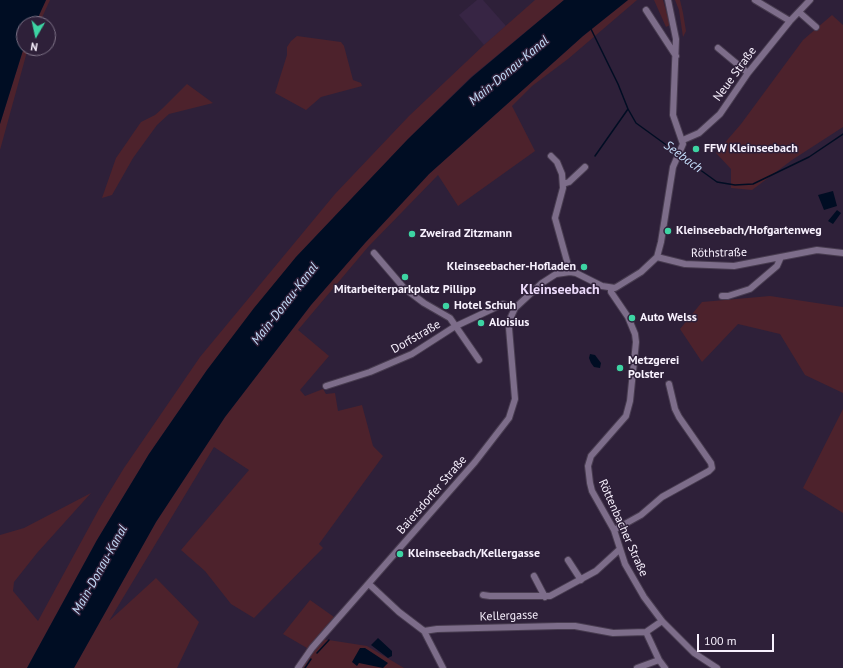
<!DOCTYPE html>
<html>
<head>
<meta charset="utf-8">
<style>
	body { margin:0 }
	#map { position:relative; width:843px; height:668px; overflow:hidden; background:#2e2039; font-family:"PT Sans",sans-serif }
	canvas { display:block }
	.north { position:absolute; left:16px; top:16px; width:40px; height:40px; box-sizing:border-box; background:#2e2039; border:1px solid #7f7488; border-radius:50%; rotate:189deg; font-size:11px; font-weight:700; line-height:16px; text-align:center; color:#f8f1fe }
	.north::after { content:''; display:block; margin:auto; width:14px; height:18px; background:#3dd4a3; clip-path:polygon(50% 0,100% 100%,50% 72%,0 100%) }
	.scale { position:absolute; left:697px; top:634px; width:77px; height:18px; box-sizing:border-box; border:2px solid #f8f1fe; border-top:0; padding-left:5px; font-size:12px; line-height:14px; white-space:nowrap; color:#f8f1fe; -webkit-text-stroke:3px #2e2039; paint-order:stroke }
</style>
</head>
<body>
<div id="map">
<canvas width="843" height="668"></canvas>
<div class="north">N</div>
<div class="scale">100 m</div>
</div>
<script>
const ctx = document.querySelector('canvas').getContext('2d');
ctx.lineJoin = 'round';
function fill(path, color) { ctx.fillStyle = color; ctx.fill(path, 'evenodd'); }
const shape = rows => new Path2D(rows.map(r => 'M' + r).join(''));
function trace(path, color, width, dash) { ctx.strokeStyle = color; ctx.lineWidth = width; ctx.lineCap = dash ? 'butt' : 'round'; ctx.setLineDash(dash || []); ctx.stroke(path); }
function drawText(font, color, halo, rows, align = 'center') {
  ctx.font = font + ' "PT Sans",sans-serif'; ctx.lineWidth = 3; ctx.setLineDash([]); ctx.textBaseline = 'middle'; ctx.strokeStyle = halo; ctx.fillStyle = color; for (const [text, x, y, turn = 0] of rows) {
    ctx.save(); ctx.translate(x, y); ctx.rotate((+turn || 0) * Math.PI / 180); ctx.textAlign = isNaN(turn) ? turn : align; if (halo) ctx.strokeText(text, 0, 0); ctx.fillText(text, 0, 0); ctx.restore();
  }
}
const built = shape([
	[477,0,483,0,506,26,484,45,459,15]
]);
const green = shape([
	[46,0,50,0,39,24,35,24],
	[535,0,564,0,471,77,408,139,296,257,207,370,149,454,97,540,27,668,0,668,0,535,24,528,91,493,37,553,14,582,13,591,38,621,99,509,124,468,200,357,335,194,409,116,484,45],
	[628,0,637,0,568,59,532,86,512,106,535,151,458,206,438,175,368,247,298,330,329,356,300,390,305,396,323,389,326,394,335,393,338,411,362,405,373,446,383,456,319,544,323,548,254,618,231,604,205,571,181,550,249,470,214,447,109,621,156,578,199,622,177,668,74,668,156,522,225,417,311,305,365,243,429,174,583,36],
	[654,0,663,0,670,25,666,27],
	[675,0,680,0,683,13,686,31,683,37,679,10],
	[832,15,843,25,843,127,792,160,752,190,731,188,731,169,716,153,741,124,803,40],
	[297,36,341,42,344,46,353,80,361,83,362,86,321,97,306,110,275,93,287,55,287,47,291,41],
	[24,47,28,48,0,150,0,124],
	[187,84,213,103,169,114,157,125,133,158,112,195,102,198,116,158,141,122,155,115,163,108],
	[770,296,843,307,843,393,805,375,780,334,738,324,702,362,680,329,702,302],
	[843,409,843,513,803,488],
	[310,600,334,617,316,638,367,646,404,668,295,668,307,648,283,634]
]);
const water = shape([
	[0,0,46,0,35,24,24,24,24,47,0,124],
	[564,0,628,0,583,36,429,174,365,243,311,305,225,417,156,522,74,668,27,668,97,540,149,454,207,370,254,308,296,257,408,139,472,77],
	[833,191,837,206,824,210,818,195],
	[837,210,841,213,833,224,828,221],
	[590,354,595,355,601,363,600,368,594,367,591,363,589,358],
	[378,638,392,651,392,656,388,658,371,645],
	[360,648,365,648,388,663,383,668,359,663,357,666,352,662]
]);
const stream = shape([
	[591,29,618,84,628,109,636,123,676,152],
	[595,156,628,109],
	[681,156,717,182,735,185,753,184,809,157,843,134],
	[317,653,329,640],
	[305,668,311,659]
]);
const minor = shape([
	[755,0,790,21],
	[646,10,676,56],
	[799,12,816,27],
	[718,48,748,73],
	[683,140,699,133,720,114,748,73,790,21,810,0],
	[551,156,557,162,562,174,563,188,555,218,570,272],
	[563,184,569,182,585,167],
	[374,253,404,288,424,303,450,318,479,360],
	[657,257,685,264,734,266,817,250,843,253],
	[611,289,611,292,628,317,635,334,636,342,630,401,626,416,591,456,588,466,590,483,592,491,614,530,625,564,644,597,662,621,694,653,717,668],
	[722,296,728,296,750,289,777,266,781,257],
	[326,386,370,372,412,354,454,327,503,304,515,308],
	[614,530,641,515,662,497,709,471,712,468,711,463,679,417,675,409,669,384],
	[568,560,581,580],
	[534,576,545,597],
	[369,584,399,612,424,631,443,668],
	[483,595,490,596,550,596,596,571,620,549],
	[424,631,437,629,558,626,575,626,613,633,646,632,662,621],
	[646,632,659,660,665,668],
	[298,668,312,648,475,462,509,418,515,399,509,328,510,319,515,308,542,283,556,274,570,272,576,273,602,286,615,288,641,272,657,257,661,242,673,167,683,144,673,115,676,39,668,0],
	[637,668,659,660]
]);
const markers = [
	[696,149,4,"#3dd4a3"],
	[668,231,4,"#3dd4a3"],
	[412,234,4,"#3dd4a3"],
	[584,267,4,"#3dd4a3"],
	[405,277,4,"#3dd4a3"],
	[446,306,4,"#3dd4a3"],
	[632,318,4,"#3dd4a3"],
	[481,323,4,"#3dd4a3"],
	[620,368,4,"#3dd4a3"],
	[400,554,4,"#3dd4a3"]
];
const streetNames = [
	["Neue Straße",735,74,-54],
	["Röthstraße",719,253,-1],
	["Dorfstraße",416,337,-30],
	["Baiersdorfer Straße",432,495,-49],
	["Röttenbacher Straße",623,528,66],
	["Kellergasse",509,616,-2]
];
const poiNames = [
	["FFW Kleinseebach",704,149],
	["Kleinseebach/Hofgartenweg",676,231],
	["Zweirad Zitzmann",420,234],
	["Kleinseebacher-Hofladen",576,267,"right"],
	["Mitarbeiterparkplatz Pillipp",405,290,"center"],
	["Hotel Schuh",454,306],
	["Auto Welss",640,318],
	["Aloisius",489,323],
	["Metzgerei",628,361],
	["Polster",628,375],
	["Kleinseebach/Kellergasse",408,554]
];
const waterNames = [
	["Main-Donau-Kanal",509,71,-40],
	["Seebach",683,157,36],
	["Main-Donau-Kanal",285,304,-52],
	["Main-Donau-Kanal",100,570,-61]
];
const quarterNames = [
	["Kleinseebach",560,290]
];
fill(built, '#372544');
fill(green, '#4d222c');
fill(water, '#000d23');
trace(stream, '#000d23', 1.5);
trace(minor, '#483c50', 8);
trace(minor, '#7d6d8a', 6);
for (const [x, y, r, color] of markers) { const dot = new Path2D(); dot.arc(x, y, r, 0, 2 * Math.PI); ctx.fillStyle = color; ctx.fill(dot); trace(dot, '#2e2039', 1.5); }
drawText('12px', '#f8f1fe', '#2e2039', streetNames);
drawText('bold 12px', '#f8f1fe', '#2e2039', poiNames, 'left');
drawText('italic 13px', '#c5defb', '#2e2039', waterNames);
drawText('bold 14px', '#ecdafb', '#2e2039', quarterNames);
</script>
</body>
</html>
